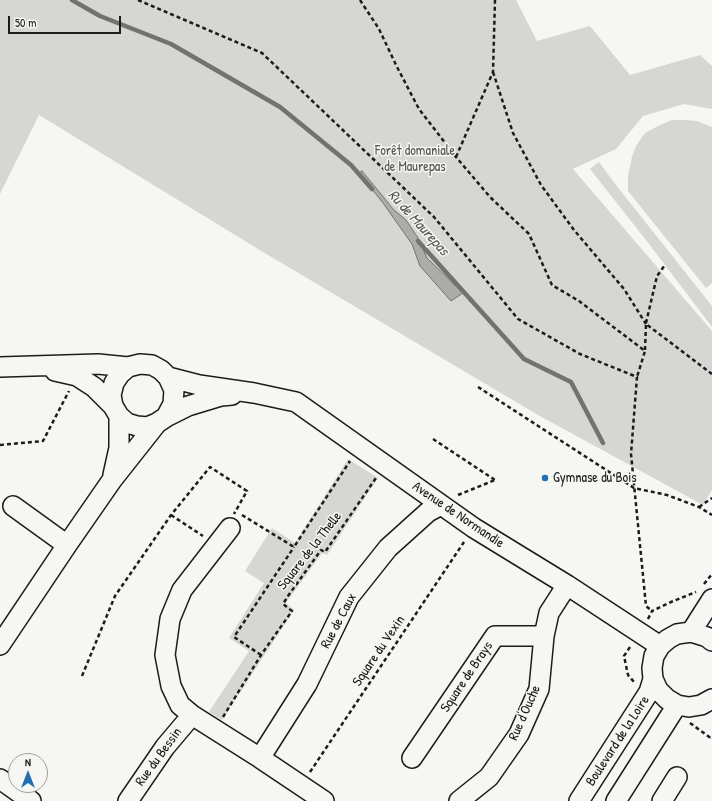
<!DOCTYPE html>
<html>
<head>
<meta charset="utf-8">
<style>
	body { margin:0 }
	#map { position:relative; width:712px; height:801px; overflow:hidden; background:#f6f6f2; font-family:"Patrick Hand",sans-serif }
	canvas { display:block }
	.north { position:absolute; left:8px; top:753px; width:40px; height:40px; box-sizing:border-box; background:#f6f6f2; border:1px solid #9f9f9c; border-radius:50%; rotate:0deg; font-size:11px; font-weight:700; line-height:16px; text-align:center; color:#1c1c1c }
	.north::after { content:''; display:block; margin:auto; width:14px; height:18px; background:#1f6fb2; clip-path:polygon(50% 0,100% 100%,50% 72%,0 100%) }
	.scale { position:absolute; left:8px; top:16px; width:113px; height:18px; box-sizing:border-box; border:2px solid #1c1c1c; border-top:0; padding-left:5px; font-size:12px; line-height:14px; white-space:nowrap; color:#1c1c1c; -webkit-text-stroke:3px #f6f6f2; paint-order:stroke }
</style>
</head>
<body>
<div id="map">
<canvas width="712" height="801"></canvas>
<div class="north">N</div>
<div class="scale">50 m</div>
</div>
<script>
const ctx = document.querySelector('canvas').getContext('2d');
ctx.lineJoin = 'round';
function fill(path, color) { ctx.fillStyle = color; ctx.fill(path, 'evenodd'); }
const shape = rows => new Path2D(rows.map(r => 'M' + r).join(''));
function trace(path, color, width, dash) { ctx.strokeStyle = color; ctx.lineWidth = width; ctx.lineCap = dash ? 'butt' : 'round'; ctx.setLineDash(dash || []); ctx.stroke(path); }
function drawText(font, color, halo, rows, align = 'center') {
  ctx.font = font + ' "Patrick Hand",sans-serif'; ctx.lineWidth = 3; ctx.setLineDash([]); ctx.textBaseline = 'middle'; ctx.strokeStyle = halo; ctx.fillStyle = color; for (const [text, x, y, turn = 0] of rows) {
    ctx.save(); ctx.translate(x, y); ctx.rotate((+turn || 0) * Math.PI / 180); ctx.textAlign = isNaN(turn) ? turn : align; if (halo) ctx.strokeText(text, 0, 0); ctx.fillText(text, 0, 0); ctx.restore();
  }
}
const green = shape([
	[0,0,516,0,537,41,590,26,630,75,700,55,712,66,712,109,684,104,643,116,616,149,573,169,712,331,712,490,703,505,538,415,263,252,39,115,0,194],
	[672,120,685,120,697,121,712,127,712,283,706,288,628,191,628,175,632,157,636,146,645,133,658,126],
	[599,162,616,185,712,306,712,327,646,240,590,169],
	[348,459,378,478,327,555,322,553,286,603,294,610,222,720,209,712,249,651,229,638,264,583,245,571,272,528,295,543]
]);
const water = shape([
	[362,171,394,210,406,220,418,238,427,258,463,293,451,301,420,266,412,244,383,203,359,173,362,171]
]);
const stream = shape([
	[72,0,100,16,171,44,280,107,351,165,372,189],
	[418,241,524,359,571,382,603,443]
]);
const path = shape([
	[138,0,262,53,434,217,518,319,580,354,637,377,631,454,646,606,652,611],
	[360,0,379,29,397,67,419,109,456,157,490,197,529,234,552,285,579,301,645,351,637,377],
	[493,72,513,133,541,185,574,230,624,289,646,324],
	[456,157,493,72,495,0],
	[646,323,657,276,665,265],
	[645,350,646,324,712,374],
	[478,387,634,488,667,495,699,507,712,515],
	[433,439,495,480],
	[0,445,43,441,69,391],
	[458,495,495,480],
	[699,507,712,498],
	[171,515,203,536],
	[242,515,294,547,350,461],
	[704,584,712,574],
	[648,619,652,611,671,602,696,592],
	[630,647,624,656,628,675,635,683],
	[261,655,234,637,294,547],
	[82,676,115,596,171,515,210,467,247,491,234,514],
	[223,717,261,655,292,611,283,604,288,596,321,550,325,552,376,478],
	[690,723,712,739,712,738],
	[310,772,464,542]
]);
const minor = shape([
	[0,367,98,364,128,367,140,364,152,365,161,370,168,377,174,390,173,404,166,417,157,423,147,427,137,426,127,423,119,416,113,406,111,395,114,383,120,374,128,367],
	[55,371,77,376,94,387,113,406],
	[168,377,199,385,254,393,296,402,474,528,567,585,660,646],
	[166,417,188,406,221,396,232,395],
	[113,475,119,448,119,416],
	[13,506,67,545],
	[230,528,182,590,170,619,165,655,171,686,180,705,192,715,260,758,324,801],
	[691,632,712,599],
	[712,641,707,637,691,632,677,634,668,639,660,646,654,656,652,668,653,679,658,690,667,699,677,705,689,707,701,705,712,699],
	[0,645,67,545,112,480,157,423],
	[260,758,307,684,349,597,388,548,428,512,441,505],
	[412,758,495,636,544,636],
	[0,779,31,801],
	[128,801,165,747,192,715],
	[459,801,489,777,519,734,539,689,544,636,549,613,567,585],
	[579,801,649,692,653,679],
	[616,801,677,705],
	[662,801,677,777]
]);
const markers = [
	[545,478,4,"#1f6fb2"]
];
const parkNames = [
	["Forêt domaniale",415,151],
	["de Maurepas",415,167]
];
const poiNames = [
	["Gymnase du Bois",553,478]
];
const streetNames = [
	["Avenue de Normandie",458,515,34],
	["Square de la Thelle",310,551,-52],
	["Rue de Caux",339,621,-62],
	["Square du Vexin",379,651,-56],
	["Square de Brays",467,677,-56],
	["Rue d'Ouche",525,713,-66],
	["Boulevard de la Loire",618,741,-57],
	["Rue du Bessin",159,757,-54]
];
const waterNames = [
	["Ru de Maurepas",418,223,48]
];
fill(green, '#d6d6d2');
fill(water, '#acaca9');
trace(water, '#727271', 1);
trace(stream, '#727271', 4.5);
trace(minor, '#1c1c1c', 22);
trace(path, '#1c1c1c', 2.5, [4, 3]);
trace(minor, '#f6f6f2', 19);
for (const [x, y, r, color] of markers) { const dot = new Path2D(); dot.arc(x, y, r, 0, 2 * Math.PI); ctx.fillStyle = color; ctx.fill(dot); trace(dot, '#f6f6f2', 1.5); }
drawText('14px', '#545453', '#f6f6f2', parkNames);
drawText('14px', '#1c1c1c', '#f6f6f2', poiNames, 'left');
drawText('14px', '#1c1c1c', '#f6f6f2', streetNames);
drawText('italic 15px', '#565654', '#f6f6f2', waterNames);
</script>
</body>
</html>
